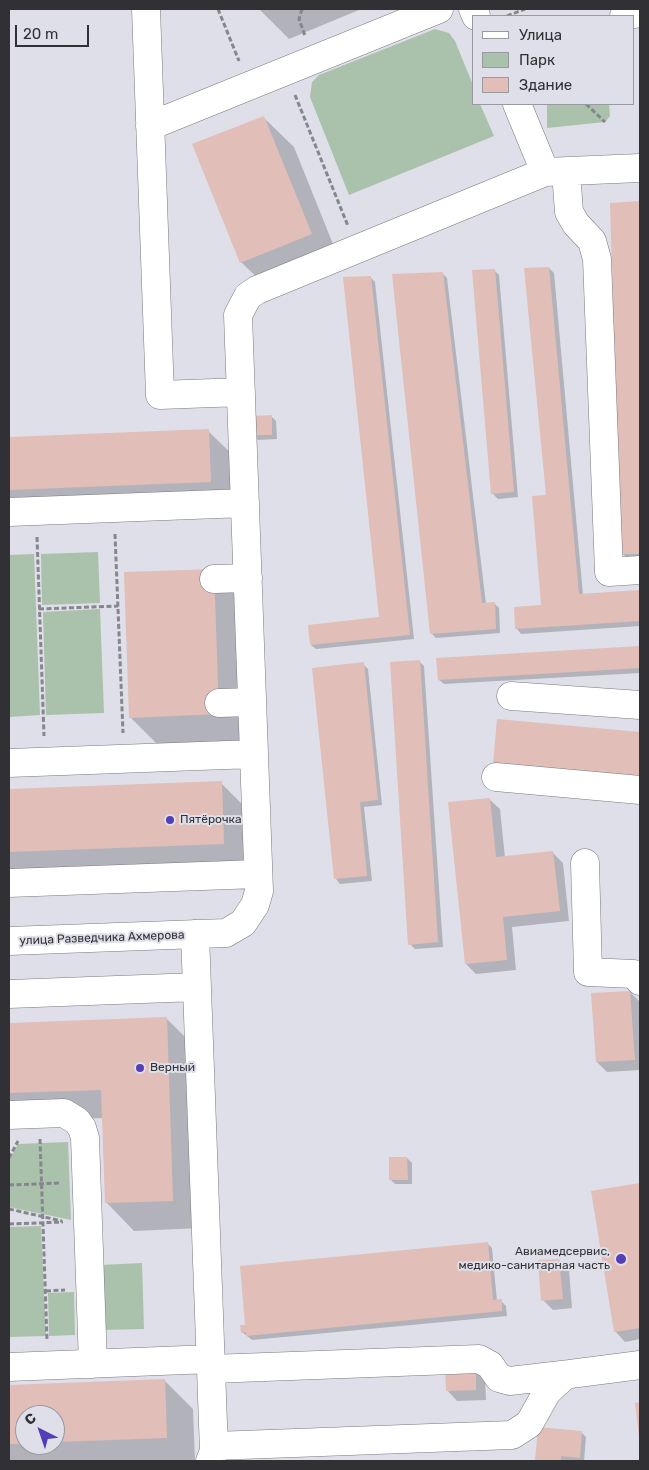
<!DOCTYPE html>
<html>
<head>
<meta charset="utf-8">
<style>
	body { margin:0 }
	#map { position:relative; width:649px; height:1470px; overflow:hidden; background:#dfdfe9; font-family:Rubik,sans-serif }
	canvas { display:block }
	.frame { position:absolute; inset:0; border:10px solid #313135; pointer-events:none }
	.legend { position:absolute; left:472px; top:15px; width:162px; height:90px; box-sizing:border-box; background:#dfdfe9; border:1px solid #9999a1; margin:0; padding:6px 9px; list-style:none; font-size:15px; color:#313135 }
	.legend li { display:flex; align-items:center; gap:10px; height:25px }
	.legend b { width:25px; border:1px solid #9999a1 }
	.north { position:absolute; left:15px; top:1405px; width:50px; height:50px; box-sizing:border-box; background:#dfdfe9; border:1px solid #9999a1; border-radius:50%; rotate:319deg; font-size:14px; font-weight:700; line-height:20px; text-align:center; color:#313135 }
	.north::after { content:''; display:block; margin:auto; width:18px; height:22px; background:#543eb6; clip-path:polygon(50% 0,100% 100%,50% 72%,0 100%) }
	.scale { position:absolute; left:15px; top:25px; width:74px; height:22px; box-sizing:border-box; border:2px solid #313135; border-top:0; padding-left:6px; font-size:15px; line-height:18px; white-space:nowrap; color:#313135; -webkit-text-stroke:4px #dfdfe9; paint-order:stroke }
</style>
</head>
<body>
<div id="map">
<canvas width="649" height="1470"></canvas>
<div class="frame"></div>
<ul class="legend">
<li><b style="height:6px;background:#fff"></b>Улица</li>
<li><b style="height:14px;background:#aac1ac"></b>Парк</li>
<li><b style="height:14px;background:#e1beb7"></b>Здание</li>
</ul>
<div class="north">С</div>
<div class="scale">20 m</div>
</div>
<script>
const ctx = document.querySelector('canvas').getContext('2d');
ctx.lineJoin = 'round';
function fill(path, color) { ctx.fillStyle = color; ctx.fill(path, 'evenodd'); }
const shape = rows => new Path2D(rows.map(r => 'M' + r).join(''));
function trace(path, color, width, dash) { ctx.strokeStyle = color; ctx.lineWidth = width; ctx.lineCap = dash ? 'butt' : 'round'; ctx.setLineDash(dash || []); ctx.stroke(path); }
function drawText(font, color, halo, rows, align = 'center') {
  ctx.font = font + ' Rubik,sans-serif'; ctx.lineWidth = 4; ctx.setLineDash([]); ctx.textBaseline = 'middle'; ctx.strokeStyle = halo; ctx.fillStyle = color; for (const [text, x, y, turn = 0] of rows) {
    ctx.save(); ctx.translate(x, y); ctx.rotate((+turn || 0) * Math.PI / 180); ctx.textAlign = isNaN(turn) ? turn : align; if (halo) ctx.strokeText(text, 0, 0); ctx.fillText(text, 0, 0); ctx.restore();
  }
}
const green = shape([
	[435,29,449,33,455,41,473,85,473,104,480,104,494,136,349,195,310,97,312,82,319,75],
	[547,104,609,104,610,116,605,122,547,128],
	[98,552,100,603,42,605,41,554],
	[34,554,40,715,9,717,9,555],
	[100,609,104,713,46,715,43,612],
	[68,1142,71,1220,9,1207,9,1161,18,1144],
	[41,1226,46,1336,9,1337,9,1227],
	[142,1263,144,1329,102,1330,100,1265],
	[74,1292,75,1335,49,1336,48,1293]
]);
const shadow = shape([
	[259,9,358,9,359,10,289,39],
	[263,117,294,147,341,264,272,292,241,262],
	[640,203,640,571,623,554,611,204],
	[549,268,554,273,583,595,640,592,640,626,521,634,517,629,542,606,548,496],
	[494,270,499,275,518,497,498,499,493,494],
	[442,273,447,278,486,604,495,604,499,608,500,633,436,638,432,634],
	[370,277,375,282,414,639,316,649,311,645,381,618],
	[271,416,276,421,277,439,258,440,254,435],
	[208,431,237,459,239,510,9,519,9,438],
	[214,570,242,598,247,742,158,745,130,717],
	[640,647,640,673,444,684,439,680,437,659],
	[419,661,424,666,443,947,415,949,410,944],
	[363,664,368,669,382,805,364,807,372,881,340,884,336,879],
	[221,783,249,811,251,872,9,881,9,790],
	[489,799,500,809,505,858,553,853,563,863,569,921,512,927,516,970,476,974,466,964],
	[630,992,640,1002,640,1070,607,1072,597,1062],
	[166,1018,194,1046,201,1228,134,1231,106,1202,103,1118,9,1122,9,1024],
	[407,1158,412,1163,412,1184,395,1184,390,1179],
	[640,1185,640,1339,625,1342,615,1331,593,1192],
	[487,1243,492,1248,497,1301,501,1301,506,1306,507,1316,252,1340,242,1332],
	[559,1260,569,1270,572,1308,553,1310,543,1300],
	[475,1368,485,1378,486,1400,457,1401,447,1390],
	[165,1381,193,1409,195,1461,9,1461,9,1386],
	[25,1415,55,1415,55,1445,25,1445],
	[539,1429,581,1432,586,1437,584,1461,536,1461]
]);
const building = shape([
	[264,116,312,234,240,263,192,144],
	[640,201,640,554,622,554,611,305,613,305,610,203],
	[549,267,579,594,640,590,640,621,515,629,514,607,541,605,532,496,546,495,524,268],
	[495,269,514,492,491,494,472,270],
	[443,272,482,603,495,602,496,629,430,634,392,274],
	[371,276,410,635,310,645,308,625,379,617,343,277],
	[272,415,272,435,252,435,251,416],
	[209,429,211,482,9,490,9,437],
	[214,569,219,714,129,718,124,572],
	[640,646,640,668,438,680,436,658],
	[420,660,438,942,408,945,390,662],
	[364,662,378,800,360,802,367,876,334,879,312,668],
	[497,719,640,732,640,777,493,764],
	[222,781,224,844,9,852,9,789],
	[490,798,496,857,553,851,560,911,503,917,507,960,465,964,448,802],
	[630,991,635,1060,596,1062,591,993],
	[167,1017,173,1201,105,1203,101,1090,9,1093,9,1023],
	[389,1157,407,1157,408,1180,389,1180],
	[640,1183,640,1328,614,1332,591,1191],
	[488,1242,493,1300,502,1299,502,1311,246,1336,246,1332,241,1333,240,1325,245,1325,240,1266],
	[559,1259,563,1299,541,1301,538,1260],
	[476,1367,476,1390,446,1391,445,1368],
	[165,1379,167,1438,55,1442,55,1415,25,1415,25,1444,9,1444,9,1385],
	[640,1402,640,1437,639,1437,635,1403],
	[538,1427,582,1431,580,1458,561,1456,561,1461,535,1461]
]);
const path = shape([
	[218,9,239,61],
	[302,9,299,19,305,36],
	[507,16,525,9],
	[295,95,348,226],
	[586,104,605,122],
	[115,534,123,733],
	[37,537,44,736],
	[39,609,118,606],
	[40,1139,47,1340],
	[9,1158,18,1141],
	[9,1185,61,1183],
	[9,1209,62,1221],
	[9,1224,63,1222],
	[46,1291,65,1290]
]);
const minor = shape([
	[146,9,160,395,241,392],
	[473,9,476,16],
	[624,16,640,13],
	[517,104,545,172],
	[150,126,439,9],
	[566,172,569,212,576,224,592,241,597,259,609,572,640,570],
	[9,512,245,503],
	[214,579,248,578],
	[511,696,640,705],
	[219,703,252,702],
	[9,763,254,754],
	[496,777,640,790],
	[585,863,588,972,634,974,640,981],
	[9,883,258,874],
	[195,934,214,1451,210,1461],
	[9,941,226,933,243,923,255,905,259,891,238,315,248,296,257,290,545,172,640,168],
	[9,994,197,987],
	[9,1115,64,1113,77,1121,82,1128,85,1138,93,1364],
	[9,1367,211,1359],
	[211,1369,479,1359,490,1365,499,1378,510,1381,570,1374],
	[214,1446,512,1435,529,1424,547,1392,563,1377,570,1374,640,1365]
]);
const markers = [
	[170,820,5,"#543eb6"],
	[140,1068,5,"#543eb6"],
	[621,1259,6,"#543eb6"]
];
const poiNames = [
	["Пятёрочка",180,820],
	["Верный",150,1068],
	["Авиамедсервис,",610,1252,"right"],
	["медико-санитарная часть",610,1266,"right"]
];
const streetNames = [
	["улица Разведчика Ахмерова",102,938,-2]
];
fill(green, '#aac1ac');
fill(shadow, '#0003');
fill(building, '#e1beb7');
trace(minor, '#787881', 29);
trace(path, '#86868d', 3, [5, 2.5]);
trace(minor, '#fff', 28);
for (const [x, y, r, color] of markers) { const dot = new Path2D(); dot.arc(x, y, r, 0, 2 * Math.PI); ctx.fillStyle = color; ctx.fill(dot); trace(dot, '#dfdfe9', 2); }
drawText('12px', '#313135', '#dfdfe9', poiNames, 'left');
drawText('12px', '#313135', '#dfdfe9', streetNames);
</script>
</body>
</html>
